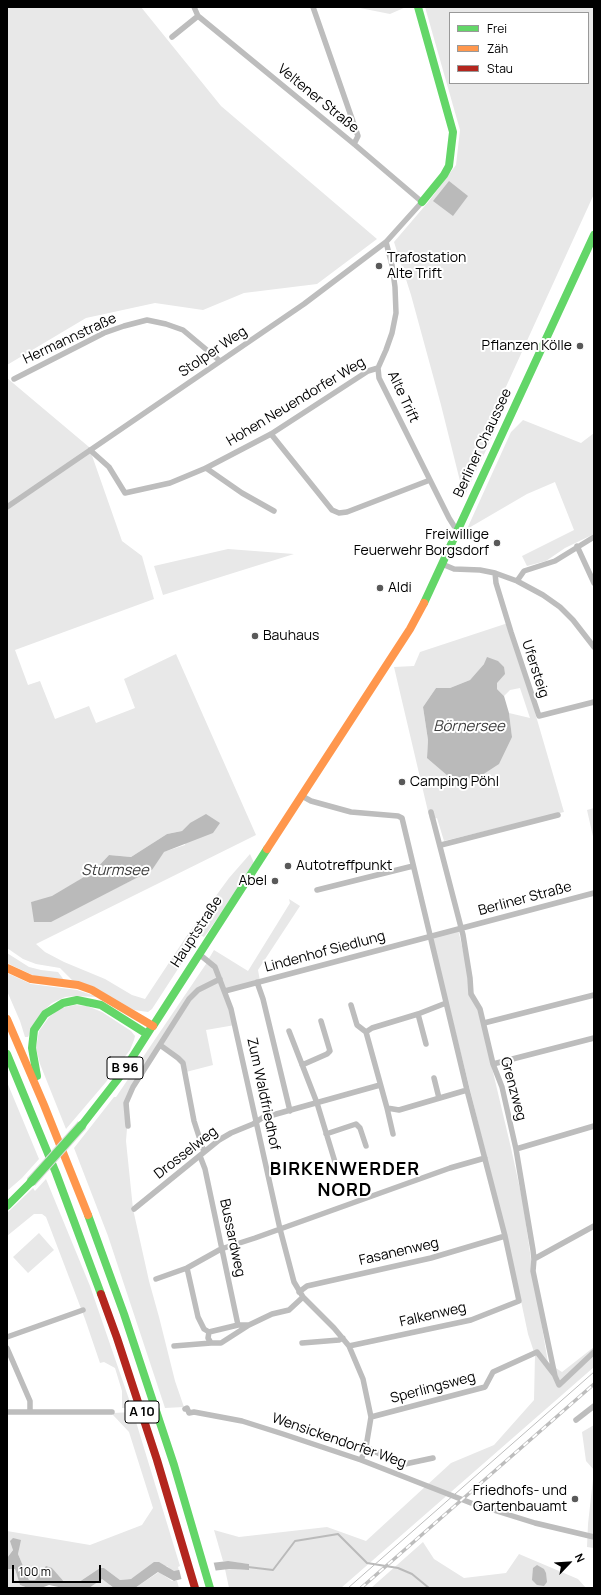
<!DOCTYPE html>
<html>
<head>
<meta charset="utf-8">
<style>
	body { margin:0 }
	#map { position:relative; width:601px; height:1595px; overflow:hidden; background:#fff; font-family:Manrope,sans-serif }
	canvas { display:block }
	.frame { position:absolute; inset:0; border:8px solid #000; pointer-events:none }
	.legend { position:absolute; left:449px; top:12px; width:140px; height:72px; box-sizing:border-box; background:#fff; border:1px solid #999; margin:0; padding:5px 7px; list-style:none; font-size:12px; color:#000 }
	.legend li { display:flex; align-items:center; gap:8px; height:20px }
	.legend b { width:20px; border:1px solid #999 }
	.north { position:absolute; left:549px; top:1543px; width:40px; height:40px; -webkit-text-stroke:3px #fff; paint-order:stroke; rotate:65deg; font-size:11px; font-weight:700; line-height:16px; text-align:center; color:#000 }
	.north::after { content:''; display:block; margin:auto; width:14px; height:18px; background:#000; clip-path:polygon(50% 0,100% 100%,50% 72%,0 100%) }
	.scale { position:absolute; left:12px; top:1565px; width:89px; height:18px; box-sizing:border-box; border:2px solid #000; border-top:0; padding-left:5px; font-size:12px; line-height:14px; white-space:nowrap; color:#000; -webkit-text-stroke:3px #fff; paint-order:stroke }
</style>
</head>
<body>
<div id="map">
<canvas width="601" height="1595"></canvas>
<div class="frame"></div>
<ul class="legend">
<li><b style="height:5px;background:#63d668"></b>Frei</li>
<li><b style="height:5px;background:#ff974d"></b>Zäh</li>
<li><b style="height:5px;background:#b3261e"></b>Stau</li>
</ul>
<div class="north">N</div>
<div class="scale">100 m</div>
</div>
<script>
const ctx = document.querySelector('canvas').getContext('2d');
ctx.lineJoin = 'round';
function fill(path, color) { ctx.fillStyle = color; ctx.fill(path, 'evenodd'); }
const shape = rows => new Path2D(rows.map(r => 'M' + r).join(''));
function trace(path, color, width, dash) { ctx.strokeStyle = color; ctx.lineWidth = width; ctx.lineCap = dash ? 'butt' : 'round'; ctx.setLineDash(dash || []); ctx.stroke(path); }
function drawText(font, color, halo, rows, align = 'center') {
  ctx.font = font + ' Manrope,sans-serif'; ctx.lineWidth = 4; ctx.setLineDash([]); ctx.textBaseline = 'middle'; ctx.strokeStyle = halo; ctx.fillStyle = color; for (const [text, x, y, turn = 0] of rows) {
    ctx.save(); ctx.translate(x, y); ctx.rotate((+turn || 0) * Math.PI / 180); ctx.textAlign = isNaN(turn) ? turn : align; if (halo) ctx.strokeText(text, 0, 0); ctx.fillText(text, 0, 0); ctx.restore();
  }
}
const green = shape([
	[7,7,141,7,221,106,377,239,317,284,244,293,203,310,155,303,86,318,7,365],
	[355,7,406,7,390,14],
	[425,7,594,7,594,194,494,413,496,429,464,497,441,405,411,295,394,242,429,201,456,165,460,130],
	[450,13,588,13,588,83,450,83],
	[7,378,89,447,122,541,142,556,154,599,15,650,28,685,40,681,55,719,89,706,96,723,135,708,124,679,176,654,256,835,36,944,45,952,64,962,105,979,132,995,145,999,188,934,229,878,250,854,254,863,241,886,204,937,200,935,152,1009,148,1012,134,1010,73,981,60,968,36,964,23,959,7,948],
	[190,823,185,845,163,852,152,870,51,921,31,902,52,897,94,871,109,855,131,857,167,834,182,831],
	[523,420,581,443,594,433,594,534,565,548,546,561,527,566,522,556,574,530,555,482,527,494,467,529,511,432],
	[228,549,294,554,163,595,154,566],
	[508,623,535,709,536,716,564,812,444,841,437,818,430,820,394,667,414,666,420,652],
	[484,664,497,683,497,689,504,696,510,690,520,688,530,718,509,713,512,737,427,758,428,740,423,707,436,688,450,688,470,680],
	[594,808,594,841,587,810],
	[289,899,300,906,258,970,260,981,226,990,208,960,214,950,248,971,290,903],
	[458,929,469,977,479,1013,511,1148,523,1203,532,1267,548,1363,562,1372,594,1347,594,1367,341,1588,229,1588,225,1569,249,1570,249,1564,223,1561,214,1530,239,1537,327,1527,366,1541,451,1463,494,1445,534,1400,535,1355,528,1334,513,1263,432,937],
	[7,953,29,967,41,970,58,972,64,980,37,977,11,965,7,963],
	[208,961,212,964,219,979,198,989,130,1091,126,1141,133,1209,149,1281,159,1317,175,1381,184,1407,165,1408,108,1236,74,1148,114,1097,116,1097],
	[7,973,31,984,77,990,98,997,74,996,65,997,52,1003,42,1012,28,1037,25,1037,20,1021,7,991],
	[220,980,235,1025,206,1030,213,1065,186,1072,184,1065,161,1045,196,993],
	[75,1005,87,1006,102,1012,131,1031,135,1036,134,1040,130,1050,106,1082,66,1129,40,1064,36,1048,39,1031,49,1017,61,1008],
	[7,1082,39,1159,22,1178,7,1191],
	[46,1179,90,1286,132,1408,122,1408,122,1391,115,1368,104,1362,100,1363,85,1319,46,1217,42,1214,34,1214,7,1236,7,1213,33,1188,35,1191],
	[39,1233,54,1250,28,1273,13,1257],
	[133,1412,180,1566,178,1567,179,1571,172,1571,167,1566,131,1579,120,1580,104,1568,100,1568,79,1582,64,1583,52,1568,35,1580,29,1580,18,1554,20,1540,7,1558,7,1531,90,1545,142,1525,153,1508,129,1432,113,1415,113,1413],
	[594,1425,594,1548,587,1547,588,1524,594,1470,586,1461,582,1432],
	[423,1542,434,1559,464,1578,506,1573,519,1554,578,1579,586,1588,371,1588],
	[7,1569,15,1569,20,1585,28,1588,7,1588],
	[159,1572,172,1581,177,1581,179,1588,135,1588],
	[102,1579,114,1588,89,1588,99,1580]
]);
const water = shape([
	[449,181,468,196,453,216,433,201],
	[487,657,498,661,504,667,505,674,497,683,497,689,504,696,509,713,512,737,499,764,476,779,448,776,427,758,428,740,423,707,436,688,450,688,470,680,484,664],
	[206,814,220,823,213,833,164,852,152,870,51,922,34,922,31,902,52,896,94,871,109,855,131,857,167,834,182,831,190,823],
	[13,1538,21,1540,18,1554,29,1580,35,1580,46,1566,52,1568,65,1583,79,1582,100,1568,104,1568,120,1580,131,1579,154,1562,159,1562,174,1571,211,1563,228,1561,249,1564,249,1570,229,1569,212,1571,174,1581,158,1572,135,1588,114,1588,102,1579,89,1588,63,1588,49,1585,41,1588,28,1588,20,1585,15,1569,7,1569,7,1558,13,1550,10,1541],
	[537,1565,544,1569,546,1573,547,1582,544,1586,537,1585,532,1580,533,1568]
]);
const pier = shape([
	[213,1560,216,1572,182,1581,179,1569]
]);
const stream = shape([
	[248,1567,273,1570,295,1541,338,1534,367,1563,398,1568,412,1574,429,1588]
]);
const street = shape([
	[313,7,358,136,354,144],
	[172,37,198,16],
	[386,242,392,265,395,287,396,313,392,333,386,350,378,368,379,378,449,518,454,526,459,528],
	[14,379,104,333,124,326,147,320,166,324,183,330,220,361],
	[271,434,332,510,339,513,347,512,430,480],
	[90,450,109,467,125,493,170,483,206,468,271,434,368,371,378,368],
	[206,468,242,493,274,511],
	[7,507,304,304,386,242,422,202,354,144,198,16,194,7],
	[577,546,594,583],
	[442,564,454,569,480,570,495,573,517,581,543,595,560,607,573,620,594,647],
	[495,573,496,583,511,632,539,716,594,702],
	[517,581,524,571,555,561,594,537],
	[302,796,311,801,351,812,398,816,402,818,467,1090,505,1236,519,1301,471,1320,349,1346],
	[431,812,463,935,470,978,471,994,480,1009,493,1064,502,1087,516,1149,533,1250,534,1259,533,1271,555,1376,559,1385,594,1352],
	[441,845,558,815],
	[317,890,413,866],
	[199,954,215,967,231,1009,280,1229,294,1282,303,1297,334,1328,349,1346,363,1379,371,1417,366,1447,361,1460],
	[257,982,263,999,290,1111],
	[225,991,594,893],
	[446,1003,418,1014,372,1028,366,1032,387,1108,399,1110,467,1090],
	[351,1005,357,1025,366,1032],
	[418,1014,426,1044],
	[484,1023,594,995],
	[289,1031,317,1103,335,1162],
	[160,1045,178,1058,183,1063,194,1121,204,1152],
	[493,1064,594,1038],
	[302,1065,327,1054,330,1051,321,1021],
	[434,1078,439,1098],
	[387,1108,393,1134],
	[128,1126,126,1103,133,1087,189,999,198,990,220,979],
	[326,1134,356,1124,360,1128,366,1146],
	[516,1149,594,1126],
	[200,1156,205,1169,238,1325],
	[134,1209,219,1140,231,1133,253,1124,262,1118,380,1085],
	[534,1259,594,1226],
	[187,1268,198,1317,204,1329,209,1332],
	[156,1279,187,1268,221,1249,255,1238,450,1168,485,1158],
	[299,1292,307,1286,431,1258,505,1236],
	[249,1325,221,1343,211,1343,208,1338,209,1332,238,1325,249,1325,272,1314,289,1310,303,1297],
	[7,1337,83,1310],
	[302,1343,339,1340,343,1338],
	[174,1346,211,1343],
	[7,1348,30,1401,30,1411],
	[185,1409,187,1408,189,1413,194,1412,242,1421,283,1434,361,1460,471,1503,535,1523,594,1537],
	[7,1412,112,1412],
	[371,1417,485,1387,493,1372,537,1352,554,1374],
	[576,1420,594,1406],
	[366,1447,390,1459,405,1464,433,1458]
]);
const fast = shape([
	[418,7,453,132,449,166,444,175,422,202],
	[424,603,594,235],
	[153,1026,267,849],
	[7,1054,56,1173,101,1294],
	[37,1076,32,1048,34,1030,45,1014,63,1003,77,1000,101,1005,147,1034],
	[82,1125,121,1075,151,1028],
	[7,1206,31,1182],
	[88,1215,124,1314,174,1465,210,1588]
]);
const slow = shape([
	[267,849,410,629,424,603],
	[7,968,31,979,78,985,92,990,153,1026],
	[7,1019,44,1105,88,1215]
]);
const jam = shape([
	[101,1294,117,1338,157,1460,195,1588]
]);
const tram = shape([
	[348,1588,594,1372]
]);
const rail = shape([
	[361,1588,594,1384]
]);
const fastBridge = shape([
	[31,1182,82,1125]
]);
const markers = [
	[379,266,4,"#595959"],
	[580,346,4,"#595959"],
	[497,543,4,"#595959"],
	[380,588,4,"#595959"],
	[255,636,4,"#595959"],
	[402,782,4,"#595959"],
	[288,866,4,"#595959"],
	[275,881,4,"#595959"],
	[575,1499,4,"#595959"]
];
const shields = [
	[125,1068,36],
	[142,1412,34]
];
const shieldNames = [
	["B 96",125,1068],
	["A 10",142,1412]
];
const streetNames = [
	["Veltener Straße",318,99,39],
	["Hermannstraße",70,339,-25],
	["Stolper Weg",213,352,-34],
	["Alte Trift",403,397,65],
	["Hohen Neuendorfer Weg",296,402,-31],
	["Berliner Chaussee",483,443,-65],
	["Ufersteig",535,669,72],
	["Berliner Straße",525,899,-15],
	["Hauptstraße",197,932,-57],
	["Lindenhof Siedlung",325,952,-15],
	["Grenzweg",513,1089,75],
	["Zum Waldfriedhof",263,1094,78],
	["Drosselweg",186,1153,-38],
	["Bussardweg",232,1238,78],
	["Fasanenweg",399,1252,-13],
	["Falkenweg",433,1315,-13],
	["Sperlingsweg",433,1388,-15],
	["Wensickendorfer Weg",339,1441,19]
];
const poiNames = [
	["Trafostation",387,258],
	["Alte Trift",387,274],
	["Pflanzen Kölle",572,346,"right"],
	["Freiwillige",489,535,"right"],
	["Feuerwehr Borgsdorf",489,551,"right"],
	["Aldi",388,588],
	["Bauhaus",263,636],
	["Camping Pöhl",410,782],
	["Autotreffpunkt",296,866],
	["Abel",267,881,"right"],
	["Friedhofs- und",567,1491,"right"],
	["Gartenbauamt",567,1507,"right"]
];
const waterNames = [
	["Börnersee",469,727],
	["Sturmsee",115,871]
];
const districtNames = [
	["BIRKENWERDER",345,1170],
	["NORD",345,1191]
];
fill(green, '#e8e8e8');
fill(water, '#bababa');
fill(pier, '#fff');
trace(stream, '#bababa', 2);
trace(street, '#bdbdbd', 5.5);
trace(fast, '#63d668', 8);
trace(slow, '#ff974d', 8);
trace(jam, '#b3261e', 8);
trace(tram, '#bdbdbd', 1);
trace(rail, '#bdbdbd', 3.5);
trace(rail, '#fff', 2, [6]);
trace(fastBridge, '#dbdbdb', 11, []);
trace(fastBridge, '#63d668', 9);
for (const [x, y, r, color] of markers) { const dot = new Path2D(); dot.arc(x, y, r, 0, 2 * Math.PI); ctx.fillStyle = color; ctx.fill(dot); trace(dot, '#fff', 1.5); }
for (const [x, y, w] of shields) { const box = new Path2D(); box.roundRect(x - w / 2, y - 11, w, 22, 3); ctx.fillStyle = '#fff'; ctx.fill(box); trace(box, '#000', 1); }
drawText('bold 13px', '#000', null, shieldNames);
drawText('14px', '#000', '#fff', streetNames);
drawText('14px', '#000', '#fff', poiNames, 'left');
drawText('italic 15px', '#3e3e3e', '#fff', waterNames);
ctx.letterSpacing = '1px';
drawText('bold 18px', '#000', '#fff', districtNames);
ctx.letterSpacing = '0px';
</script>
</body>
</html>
